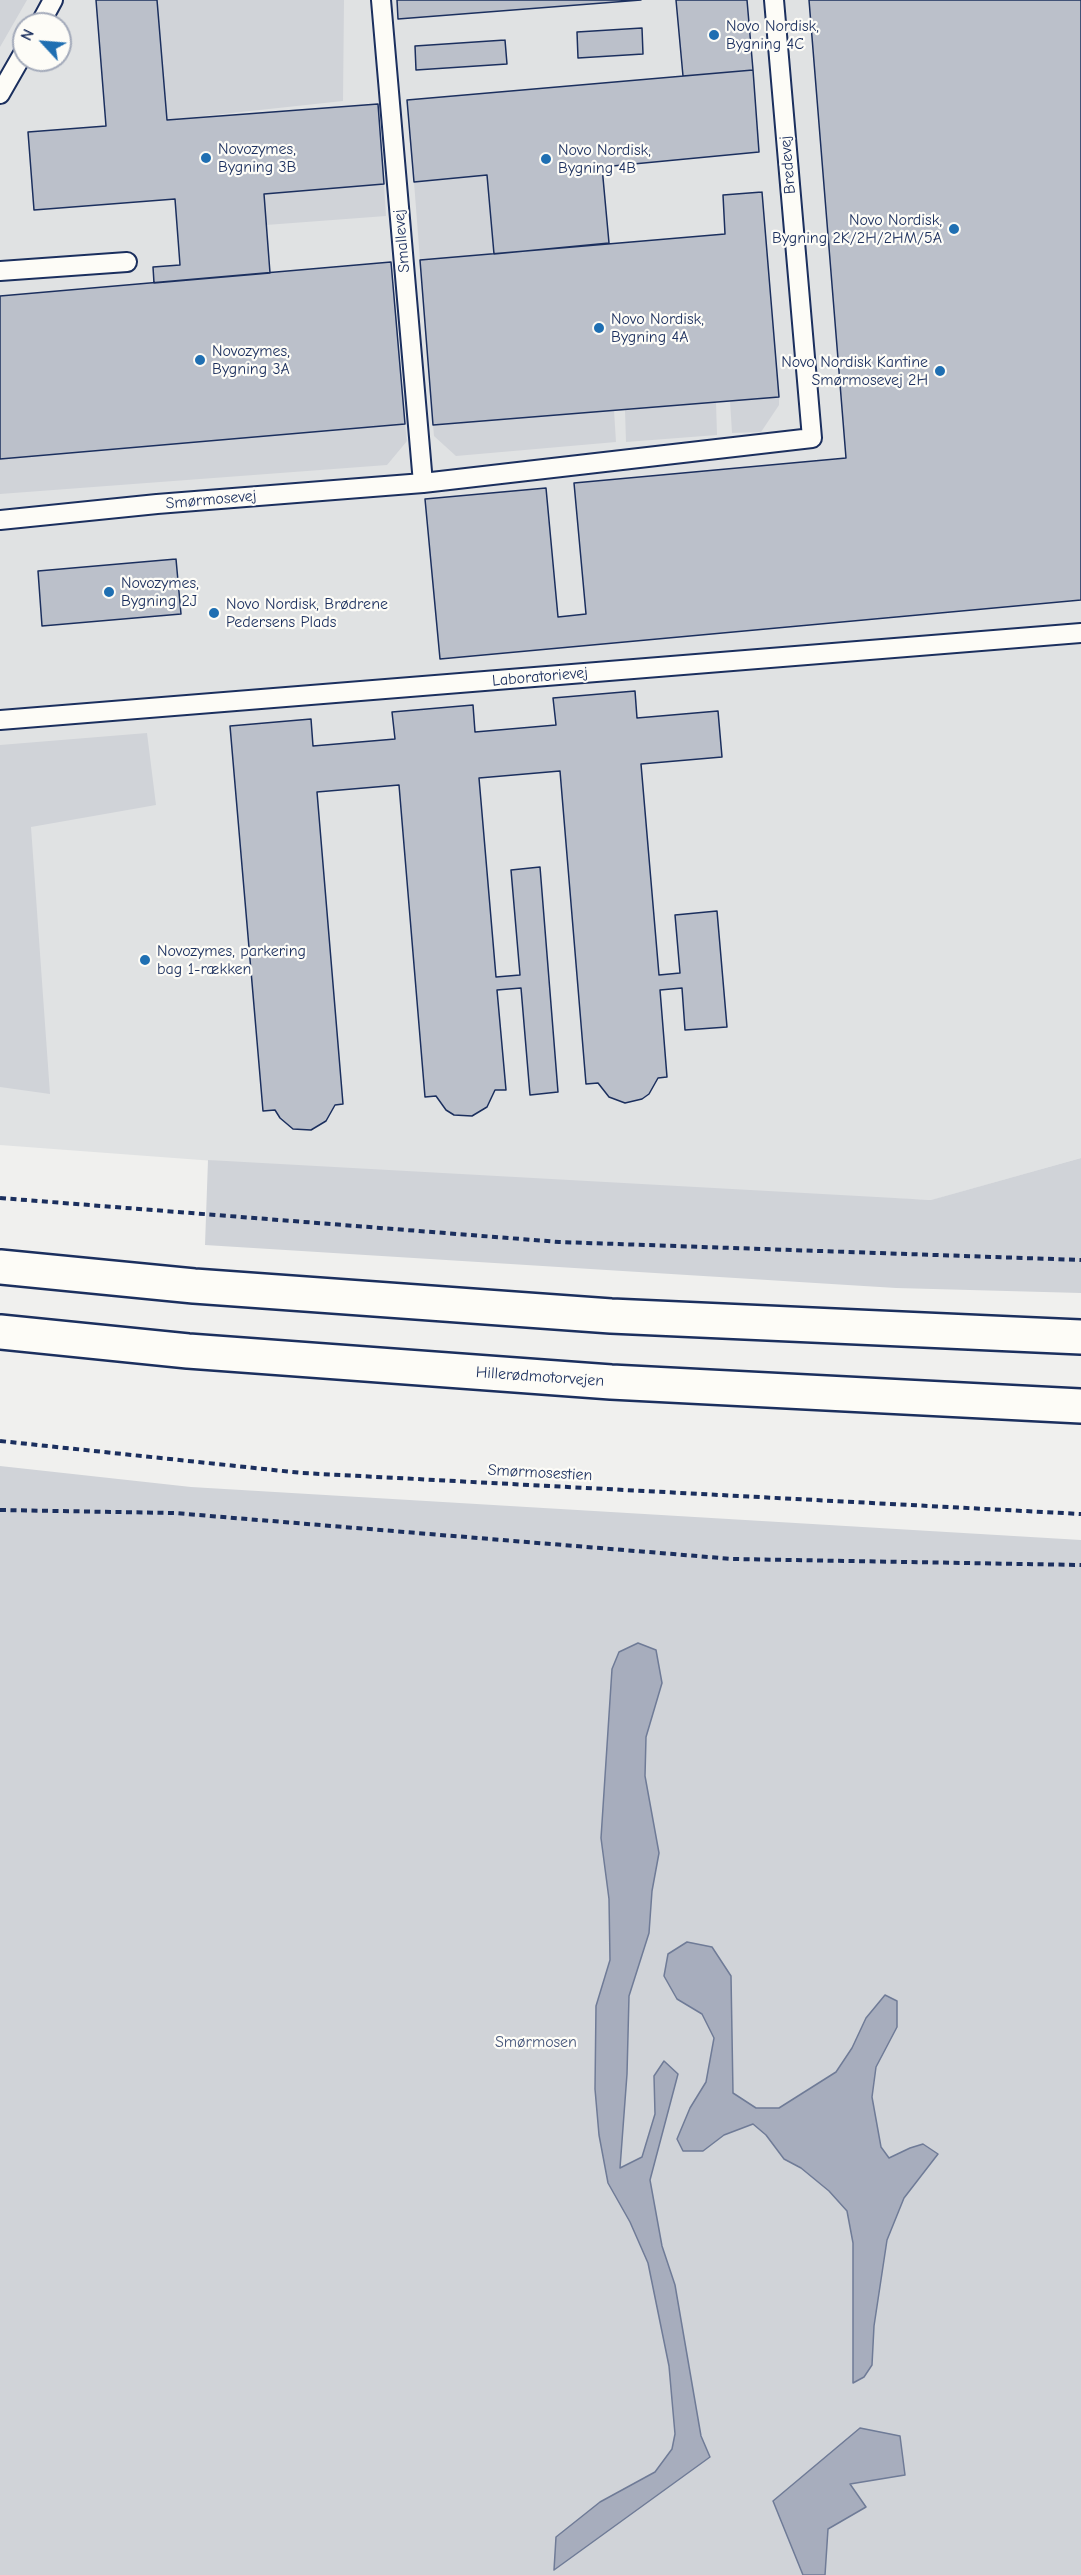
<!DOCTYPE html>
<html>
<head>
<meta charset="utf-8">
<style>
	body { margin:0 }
	#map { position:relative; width:1081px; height:2575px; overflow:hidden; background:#f0f0ee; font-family:"Comic Neue",sans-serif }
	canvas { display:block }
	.north { position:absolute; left:12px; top:12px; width:60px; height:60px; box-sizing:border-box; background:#fdfcf7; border:2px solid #a3aaba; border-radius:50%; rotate:296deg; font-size:16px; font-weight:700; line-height:24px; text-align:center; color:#1b2f5e }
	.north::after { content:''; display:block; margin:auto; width:21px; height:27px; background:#1f6fb2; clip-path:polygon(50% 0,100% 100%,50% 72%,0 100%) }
</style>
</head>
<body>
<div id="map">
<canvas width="1081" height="2575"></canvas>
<div class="north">N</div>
</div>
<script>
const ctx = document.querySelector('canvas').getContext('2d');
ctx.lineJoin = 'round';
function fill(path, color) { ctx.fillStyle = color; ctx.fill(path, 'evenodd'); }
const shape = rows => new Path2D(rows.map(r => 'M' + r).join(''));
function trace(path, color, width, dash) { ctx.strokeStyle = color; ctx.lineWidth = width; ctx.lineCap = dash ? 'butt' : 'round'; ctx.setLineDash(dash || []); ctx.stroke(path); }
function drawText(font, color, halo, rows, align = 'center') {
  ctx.font = font + ' "Comic Neue",sans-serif'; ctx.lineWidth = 4.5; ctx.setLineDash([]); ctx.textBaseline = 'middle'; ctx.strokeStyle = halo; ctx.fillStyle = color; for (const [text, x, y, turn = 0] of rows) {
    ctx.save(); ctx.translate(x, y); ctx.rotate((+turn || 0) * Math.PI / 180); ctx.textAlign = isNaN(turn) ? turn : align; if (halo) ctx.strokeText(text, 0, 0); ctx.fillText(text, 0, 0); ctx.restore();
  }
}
const built = shape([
	[0,0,1081,0,1081,1158,932,1200,536,1185,0,1145],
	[24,24,60,24,60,60,24,60]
]);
const green = shape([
	[0,0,27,0,0,47],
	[157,0,344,0,343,101,167,120],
	[487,175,494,254,420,260,414,182],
	[384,184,386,216,266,225,264,194],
	[779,397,779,405,761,432,732,433,730,401],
	[716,402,717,435,626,442,625,410],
	[614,410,616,442,456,456,434,436,433,425],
	[405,424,407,441,387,465,0,494,0,459],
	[147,733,156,805,31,827,50,1094,0,1087,0,745],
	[1081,1158,1081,1293,896,1288,205,1245,208,1160,931,1200],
	[0,1466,191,1487,1081,1540,1081,2575,0,2575]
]);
const water = shape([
	[638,1643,656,1650,662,1683,646,1737,645,1776,659,1853,652,1891,649,1933,629,1996,627,2074,620,2168,642,2157,655,2114,654,2076,664,2061,678,2074,650,2180,662,2246,675,2285,701,2436,710,2457,554,2570,556,2537,600,2502,655,2472,672,2449,675,2434,669,2366,648,2263,630,2222,608,2183,599,2135,595,2089,596,2006,610,1960,609,1899,601,1838,612,1669,619,1652,638,1643],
	[687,1942,712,1947,731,1976,733,2093,756,2108,779,2108,836,2072,852,2048,866,2018,885,1995,897,2001,897,2027,876,2067,872,2097,881,2147,889,2158,910,2148,923,2144,938,2154,904,2198,887,2240,874,2326,872,2365,864,2377,853,2383,853,2243,847,2211,829,2191,801,2168,784,2159,766,2135,753,2124,724,2135,703,2151,683,2151,677,2139,690,2108,706,2082,714,2038,702,2014,677,1999,664,1976,668,1954,687,1942],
	[860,2428,900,2436,905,2475,850,2484,866,2507,828,2529,825,2575,803,2575,773,2501,860,2428]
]);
const building = shape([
	[96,0,157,0,167,120,378,104,384,184,264,194,270,273,154,283,153,267,180,265,175,199,34,210,28,132,106,126,96,0],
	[397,0,641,0,398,19,397,0],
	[676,0,747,0,753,70,683,76,676,0],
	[809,0,1081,0,1081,600,440,659,425,499,546,488,558,617,586,614,574,483,846,458,809,0],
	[642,28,643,54,578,58,577,32,642,28],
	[505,40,507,64,416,70,415,46,505,40],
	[753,70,759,152,602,167,609,243,494,254,487,175,414,182,407,100,753,70],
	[762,192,779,397,433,425,420,260,725,234,723,195,762,192],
	[391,262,405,424,0,459,0,296,391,262],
	[176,559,181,614,42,626,38,571,176,559],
	[635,691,637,718,718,711,722,757,641,764,659,975,680,973,675,915,717,911,727,1027,685,1030,682,988,660,990,667,1077,658,1078,649,1094,642,1099,625,1103,609,1097,598,1083,586,1084,560,771,479,778,496,977,520,975,511,870,540,867,558,1092,530,1095,521,988,497,990,506,1090,495,1090,487,1107,472,1116,454,1115,446,1110,436,1096,425,1097,399,785,317,792,343,1104,335,1105,326,1121,311,1130,293,1129,280,1118,275,1110,263,1111,230,726,311,719,313,746,395,739,392,712,473,705,475,732,556,725,553,698,635,691]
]);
const path = shape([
	[0,1198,559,1242,1081,1260],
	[0,1441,302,1473,1081,1514],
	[0,1510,174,1513,733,1559,1081,1565]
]);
const lane = shape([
	[381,0,423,483],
	[40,24,53,0],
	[0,94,24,52],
	[0,271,127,262],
	[0,520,157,504,423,483,812,438,774,0],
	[0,720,1081,633]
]);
const highway = shape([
	[0,1267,194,1286,611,1316,1081,1337],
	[0,1332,188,1351,611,1382,1081,1406]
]);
const markers = [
	[714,35,6,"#1f6fb2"],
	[206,158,6,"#1f6fb2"],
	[546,159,6,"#1f6fb2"],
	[954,229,6,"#1f6fb2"],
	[599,328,6,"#1f6fb2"],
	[200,360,6,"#1f6fb2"],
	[940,371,6,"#1f6fb2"],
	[109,592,6,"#1f6fb2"],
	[214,613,6,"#1f6fb2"],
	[145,960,6,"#1f6fb2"]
];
const poiNames = [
	["Novo Nordisk,",726,26],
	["Bygning 4C",726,44],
	["Novozymes,",218,149],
	["Bygning 3B",218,167],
	["Novo Nordisk,",558,150],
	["Bygning 4B",558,168],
	["Novo Nordisk,",942,220,"right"],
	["Bygning 2K/2H/2HM/5A",942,238,"right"],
	["Novo Nordisk,",611,319],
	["Bygning 4A",611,337],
	["Novozymes,",212,351],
	["Bygning 3A",212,369],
	["Novo Nordisk Kantine",928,362,"right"],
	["Smørmosevej 2H",928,380,"right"],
	["Novozymes,",121,583],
	["Bygning 2J",121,601],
	["Novo Nordisk, Brødrene",226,604],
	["Pedersens Plads",226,622],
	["Novozymes, parkering",157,951],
	["bag 1-rækken",157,969]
];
const streetNames = [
	["Bredevej",788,165,-95],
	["Smallevej",402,241,-95],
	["Smørmosevej",211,500,-5],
	["Laboratorievej",540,677,-5],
	["Hillerødmotorvejen",540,1377,4],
	["Smørmosestien",540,1473,3]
];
const parkNames = [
	["Smørmosen",536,2042]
];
fill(built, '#e0e2e3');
fill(green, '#d0d3d8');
fill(water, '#a7adbd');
trace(water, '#6f7b97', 1.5);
fill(building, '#bbc0ca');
trace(building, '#1b2f5e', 1.5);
trace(lane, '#1b2f5e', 22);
trace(highway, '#1b2f5e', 38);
trace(path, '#1b2f5e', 4, [6, 4.5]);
trace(lane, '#fdfcf7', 18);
trace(highway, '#fdfcf7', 33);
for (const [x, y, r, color] of markers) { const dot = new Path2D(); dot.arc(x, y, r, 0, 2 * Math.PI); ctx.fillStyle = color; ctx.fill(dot); trace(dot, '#fdfcf7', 2); }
drawText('16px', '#1b2f5e', '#fdfcf7', poiNames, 'left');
drawText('16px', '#1b2f5e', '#fdfcf7', streetNames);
drawText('16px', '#48587c', '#fdfcf7', parkNames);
</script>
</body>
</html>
